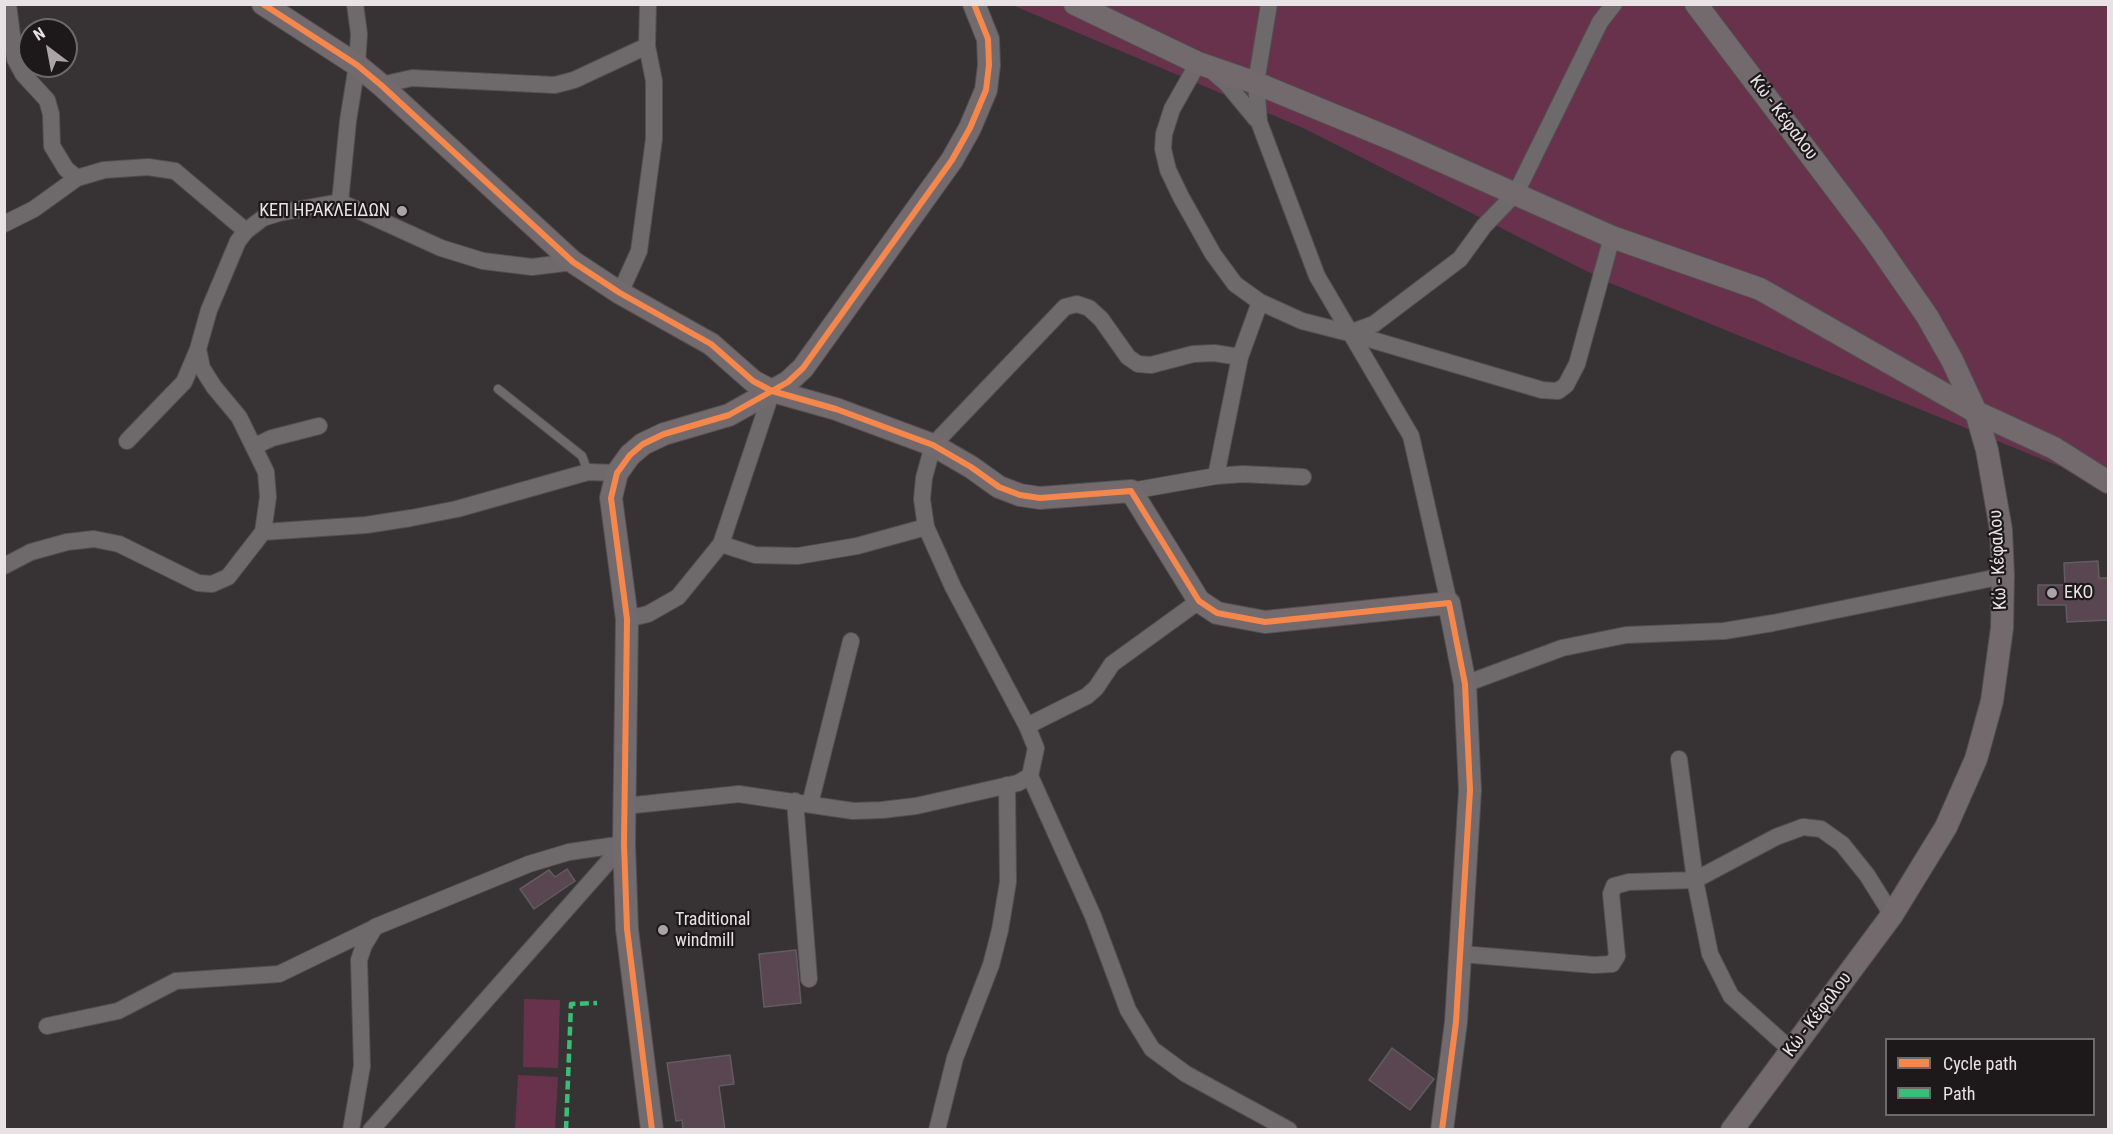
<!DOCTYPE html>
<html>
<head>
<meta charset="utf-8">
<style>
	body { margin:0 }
	#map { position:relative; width:2113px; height:1134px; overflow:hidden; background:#373234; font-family:"Roboto Condensed",sans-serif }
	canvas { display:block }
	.frame { position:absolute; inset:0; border:6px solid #e8e2e4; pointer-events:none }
	.legend { position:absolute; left:1885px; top:1038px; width:210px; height:78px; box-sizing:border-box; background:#1d191b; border:2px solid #6e696b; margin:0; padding:8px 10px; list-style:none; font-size:18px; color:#e8e2e4 }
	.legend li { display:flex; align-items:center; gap:12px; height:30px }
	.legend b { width:30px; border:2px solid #6e696b }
	.north { position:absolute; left:18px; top:18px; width:60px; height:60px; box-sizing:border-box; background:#1d191b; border:2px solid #6e696b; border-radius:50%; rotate:328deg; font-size:16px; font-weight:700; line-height:24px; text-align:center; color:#e8e2e4 }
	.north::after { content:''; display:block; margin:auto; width:21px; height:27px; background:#aaa4a6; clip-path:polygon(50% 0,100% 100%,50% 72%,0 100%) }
</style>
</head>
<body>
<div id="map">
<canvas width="2113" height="1134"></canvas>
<div class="frame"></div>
<ul class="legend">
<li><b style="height:8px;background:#f5874c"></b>Cycle path</li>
<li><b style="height:8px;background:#3abd76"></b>Path</li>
</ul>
<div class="north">N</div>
</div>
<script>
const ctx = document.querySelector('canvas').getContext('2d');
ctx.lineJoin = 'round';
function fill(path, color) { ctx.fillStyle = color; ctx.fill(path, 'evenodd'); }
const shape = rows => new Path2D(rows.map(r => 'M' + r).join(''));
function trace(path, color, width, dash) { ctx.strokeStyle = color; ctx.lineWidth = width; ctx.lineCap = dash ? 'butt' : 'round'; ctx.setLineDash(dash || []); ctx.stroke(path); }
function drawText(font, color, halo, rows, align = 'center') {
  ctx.font = font + ' "Roboto Condensed",sans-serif'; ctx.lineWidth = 4.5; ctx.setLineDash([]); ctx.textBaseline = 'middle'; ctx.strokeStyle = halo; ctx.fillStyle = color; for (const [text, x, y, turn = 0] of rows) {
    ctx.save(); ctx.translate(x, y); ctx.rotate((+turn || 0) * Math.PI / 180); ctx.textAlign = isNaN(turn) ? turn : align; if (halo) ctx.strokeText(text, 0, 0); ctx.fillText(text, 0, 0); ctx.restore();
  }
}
const green = shape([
	[1012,5,2108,5,2108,486,1610,283,1303,128],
	[524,999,560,1000,558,1068,523,1067],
	[518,1075,558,1077,555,1129,515,1129]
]);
const building = shape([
	[2098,561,2099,578,2109,578,2109,620,2067,622,2066,605,2038,605,2038,585,2065,585,2064,563,2098,561],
	[567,869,575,881,534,909,520,889,549,870,555,877,567,869],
	[796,950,801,1003,764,1007,759,954,796,950],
	[1392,1048,1434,1079,1410,1110,1369,1080,1392,1048],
	[730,1055,734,1084,719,1086,725,1130,683,1130,682,1120,676,1121,667,1063,730,1055]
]);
const lane = shape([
	[498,389,582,456,588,472]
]);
const street = shape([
	[8,4,15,59,23,74,47,100,51,114,52,146,66,169,77,178],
	[1269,4,1256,83,1259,122,1317,276,1411,436,1449,603],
	[647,46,648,4],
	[1198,63,1172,109,1164,134,1163,149,1168,170,1181,197,1213,254,1235,284,1260,302,1302,321,1349,333],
	[1213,72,1227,84,1256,119],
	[381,85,412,78,555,85,574,80,647,46,654,81,654,139,639,251,620,293],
	[340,202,441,248,483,261,532,267,573,262],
	[4,224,34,209,77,178,104,170,148,167,175,171,246,231],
	[1612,237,1577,364,1566,385,1558,391,1542,390,1349,333,1374,324,1460,259,1484,226,1516,193,1600,22,1614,4],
	[127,441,184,382,198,349],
	[255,446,272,438,319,426],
	[1216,476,1243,474,1303,477],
	[1131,491,1216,476,1240,357],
	[263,532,268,497,266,472,239,417,214,387,202,368,198,349,209,310,238,241,246,231,263,218,279,213,340,202,348,121,357,65,359,34,355,4],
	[721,544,772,391],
	[4,566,31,552,67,542,94,539,119,544,198,583,212,584,228,577,263,532,366,525,411,518,457,509,588,472,617,473],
	[1199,601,1112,664,1096,688,1087,696,1027,726,1036,748,1030,776,1093,916,1128,1010,1152,1049,1186,1074,1289,1130],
	[627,619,648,614,678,597,721,544,755,555,798,556,857,546,926,527],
	[1465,684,1562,648,1626,635,1724,631,1773,623,2003,576],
	[1027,726,953,587,926,527,922,499,924,478,933,445,1065,307,1077,304,1089,308,1101,319,1128,357,1138,364,1151,365,1193,354,1214,353,1240,357,1260,302],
	[1679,759,1695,880,1710,954,1731,996,1791,1050],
	[795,801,809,979],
	[810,804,851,641],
	[625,806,739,794,853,811,882,810,916,806,1018,783,1030,776],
	[1461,954,1594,965,1612,964,1617,956,1611,894,1614,886,1629,882,1695,880,1776,837,1803,827,1821,829,1842,844,1867,875,1892,915],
	[47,1026,118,1011,176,981,279,974,372,929],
	[351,1130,362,1066,359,960,364,945,375,927,529,864,569,852,624,844],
	[371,1130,624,844],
	[937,1130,955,1058,991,965,1000,930,1008,882,1007,785]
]);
const secondary = shape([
	[263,4,357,65,381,85,573,262,620,293,711,344,753,381,772,391,836,409,933,445,971,467,999,487,1020,495,1040,498,1131,491,1199,601,1217,613,1265,622,1449,603,1465,684,1470,790,1456,1022,1442,1130],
	[1075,4,1198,63,1256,83,1394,140,1612,237,1760,289,1976,412,2054,448,2108,482],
	[1696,4,1873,238,1927,316,1952,360,1976,412,1987,450,2001,530,2003,576,2002,628,1992,701,1976,759,1946,827,1892,915,1732,1130],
	[652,1130,627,929,624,844,627,619,611,498,617,473,630,455,643,444,664,434,729,415,788,382,803,368,952,160,970,128,986,90,989,65,988,39,974,4]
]);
const quiet = shape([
	[566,1130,571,1004,597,1003]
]);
const cycleway = shape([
	[263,4,357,65,381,85,573,262,620,293,711,344,753,381,772,391,836,409,933,445,971,467,999,487,1020,495,1040,498,1131,491,1199,601,1217,613,1265,622,1449,603,1465,684,1470,790,1456,1022,1442,1130],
	[652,1130,627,929,624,844,627,619,611,498,617,473,630,455,643,444,664,434,729,415,788,382,803,368,952,160,970,128,986,90,989,65,988,39,974,4]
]);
const markers = [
	[402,211,6,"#aaa4a6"],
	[2052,593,6,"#aaa4a6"],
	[663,930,6,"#aaa4a6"]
];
const streetNames = [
	["Κώ - Κέφαλου",1783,118,53],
	["Κώ - Κέφαλου",1999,560,-93],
	["Κώ - Κέφαλου",1818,1015,-53]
];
const poiNames = [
	["ΚΕΠ ΗΡΑΚΛΕΙΔΩΝ",390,211,"right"],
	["EKO",2064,593],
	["Traditional",675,920],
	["windmill",675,941]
];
fill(green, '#68324c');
fill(building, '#594650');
trace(building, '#615d5e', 1.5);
trace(lane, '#534f51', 10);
trace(street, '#534f51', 18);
trace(secondary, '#534f51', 24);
trace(lane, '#6e6a6b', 8);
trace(street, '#6e6a6b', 16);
trace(secondary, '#726a6d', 22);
trace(quiet, '#3abd76', 4.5, [9, 4.5]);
trace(cycleway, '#f5874c', 6);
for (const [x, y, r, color] of markers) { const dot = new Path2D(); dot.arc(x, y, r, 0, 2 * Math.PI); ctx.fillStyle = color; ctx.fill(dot); trace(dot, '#1d191b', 2); }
drawText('18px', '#e8e2e4', '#1d191b', streetNames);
drawText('18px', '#e8e2e4', '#1d191b', poiNames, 'left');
</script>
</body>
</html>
